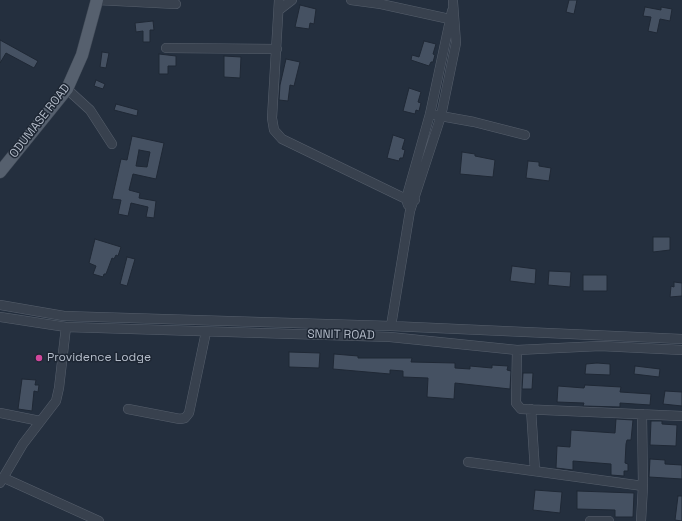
<!DOCTYPE html>
<html>
<head>
<meta charset="utf-8">
<style>
	body { margin:0 }
	canvas { display:block; background:#242f3e }
</style>
</head>
<body>
<canvas width="682" height="521"></canvas>
<script>
const ctx = document.querySelector('canvas').getContext('2d');
ctx.lineJoin = 'round';
function fill(path, color) { ctx.fillStyle = color; ctx.fill(path, 'evenodd'); }
const shape = rows => new Path2D(rows.map(r => 'M' + r).join(''));
function trace(path, color, width, dash) { ctx.strokeStyle = color; ctx.lineWidth = width; ctx.lineCap = dash ? 'butt' : 'round'; ctx.setLineDash(dash || []); ctx.stroke(path); }
function drawText(font, color, halo, rows, align = 'center') {
  ctx.font = font + ' "Space Grotesk",sans-serif'; ctx.lineWidth = 3; ctx.setLineDash([]); ctx.textBaseline = 'middle'; ctx.strokeStyle = halo; ctx.fillStyle = color; for (const [text, x, y, turn = 0] of rows) {
    ctx.save(); ctx.translate(x, y); ctx.rotate((+turn || 0) * Math.PI / 180); ctx.textAlign = isNaN(turn) ? turn : align; if (halo) ctx.strokeText(text, 0, 0); ctx.fillText(text, 0, 0); ctx.restore();
  }
}
const building = shape([
	[569,0,577,0,574,14,566,12,569,0],
	[300,5,316,9,314,24,310,23,309,29,295,27,300,5],
	[645,7,661,10,661,7,672,9,670,21,660,19,657,33,648,31,651,17,643,16,645,7],
	[153,21,154,30,150,30,150,42,143,42,143,31,136,32,135,23,153,21],
	[0,40,38,61,34,68,6,53,0,63,0,40],
	[424,41,436,44,433,54,435,55,433,62,431,62,429,66,411,60,412,55,419,57,424,41],
	[102,52,109,53,106,68,100,67,102,52],
	[159,54,176,56,176,66,168,66,168,74,159,74,159,54],
	[224,56,241,57,240,78,224,77,224,56],
	[286,59,300,62,294,86,290,85,288,101,279,100,280,85,286,59],
	[96,80,105,84,103,89,94,86,96,80],
	[409,88,421,92,418,102,421,103,419,111,416,110,415,114,403,111,409,88],
	[116,104,138,110,137,116,114,110,116,104],
	[393,135,405,139,402,149,405,150,403,158,400,158,399,161,387,158,393,135],
	[132,136,164,143,156,179,133,174,129,190,140,193,139,198,156,201,154,218,146,217,148,207,131,203,128,216,118,214,121,200,112,199,121,159,127,160,132,136],
	[139,150,150,152,147,167,136,166,139,150],
	[462,152,475,154,475,156,495,160,493,177,460,174,462,152],
	[528,161,539,162,539,166,551,168,549,181,526,178,528,161],
	[653,237,670,237,670,250,653,252,653,237],
	[95,239,121,247,118,256,116,255,114,259,112,258,106,274,104,274,103,277,93,274,96,266,89,263,95,239],
	[127,257,135,259,127,286,120,284,127,257],
	[512,266,536,269,535,284,510,281,512,266],
	[549,271,571,272,570,287,548,285,549,271],
	[583,275,607,275,607,291,583,291,583,275],
	[674,282,682,283,682,296,670,297,671,286,674,287,674,282],
	[289,352,320,353,319,368,289,367,289,352],
	[334,354,358,356,358,358,412,358,411,362,455,363,455,368,470,369,470,366,492,368,492,365,508,366,507,370,511,371,510,389,455,383,454,399,427,397,428,378,403,377,403,371,390,370,390,374,333,369,334,354],
	[597,363,610,364,610,375,585,374,586,364,597,363],
	[635,366,660,369,659,377,634,374,635,366],
	[523,373,533,373,532,389,522,389,523,373],
	[22,379,36,380,35,385,39,385,38,392,34,391,32,411,18,409,22,379],
	[585,385,621,387,620,392,651,394,650,405,620,403,620,407,583,406,584,403,557,402,558,386,584,388,585,385],
	[665,391,682,392,682,406,663,404,665,391],
	[616,419,633,420,631,440,627,440,626,444,625,463,628,464,628,471,624,471,624,476,611,475,611,464,573,461,573,470,556,468,557,446,570,447,571,430,615,433,616,419],
	[651,421,662,421,662,424,677,425,676,446,650,445,651,421],
	[650,459,665,460,665,464,682,465,682,479,649,477,650,459],
	[535,490,562,492,560,513,533,510,535,490],
	[577,491,634,493,633,517,615,517,615,510,577,509,577,491],
	[678,496,682,496,682,521,675,520,678,496]
]);
const minor = shape([
	[97,0,176,4],
	[279,0,272,118,274,130,282,139,406,199,415,200],
	[351,0,381,4,454,20],
	[279,10,292,0],
	[166,48,277,49],
	[67,89,90,110,112,144],
	[435,115,474,122,525,135],
	[408,205,406,199,430,114,452,11],
	[0,305,64,316,391,326,682,339],
	[0,317,66,327,390,337,517,350,600,346,682,350],
	[391,326,410,211,441,116,456,43,453,2],
	[517,350,516,403,521,409,682,416],
	[128,409,180,419,185,418,189,413,206,332],
	[531,409,535,471],
	[0,413,40,421],
	[468,462,643,486],
	[4,478,99,521],
	[0,483,23,444,56,401,59,388,66,327],
	[590,521,609,521],
	[641,521,643,486,642,414]
]);
const major = shape([
	[0,172,67,89,82,55,97,0]
]);
const markers = [
	[39,358,4,"#d1479c"]
];
const streetNames = [
	["ODUMASE ROAD",40,121,-52],
	["SNNIT ROAD",341,335,1]
];
const poiNames = [
	["Providence Lodge",47,358]
];
fill(building, '#455162');
trace(building, '#1f2835', 1);
trace(minor, '#565f6c', 10);
trace(major, '#414a57', 13);
trace(minor, '#38414e', 9);
trace(major, '#56606e', 12);
for (const [x, y, r, color] of markers) { const dot = new Path2D(); dot.arc(x, y, r, 0, 2 * Math.PI); ctx.fillStyle = color; ctx.fill(dot); trace(dot, '#1d2633', 1.5); }
drawText('12px', '#b4bcc9', '#1d2633', streetNames);
drawText('12px', '#b4bcc9', '#1d2633', poiNames, 'left');
</script>
</body>
</html>
